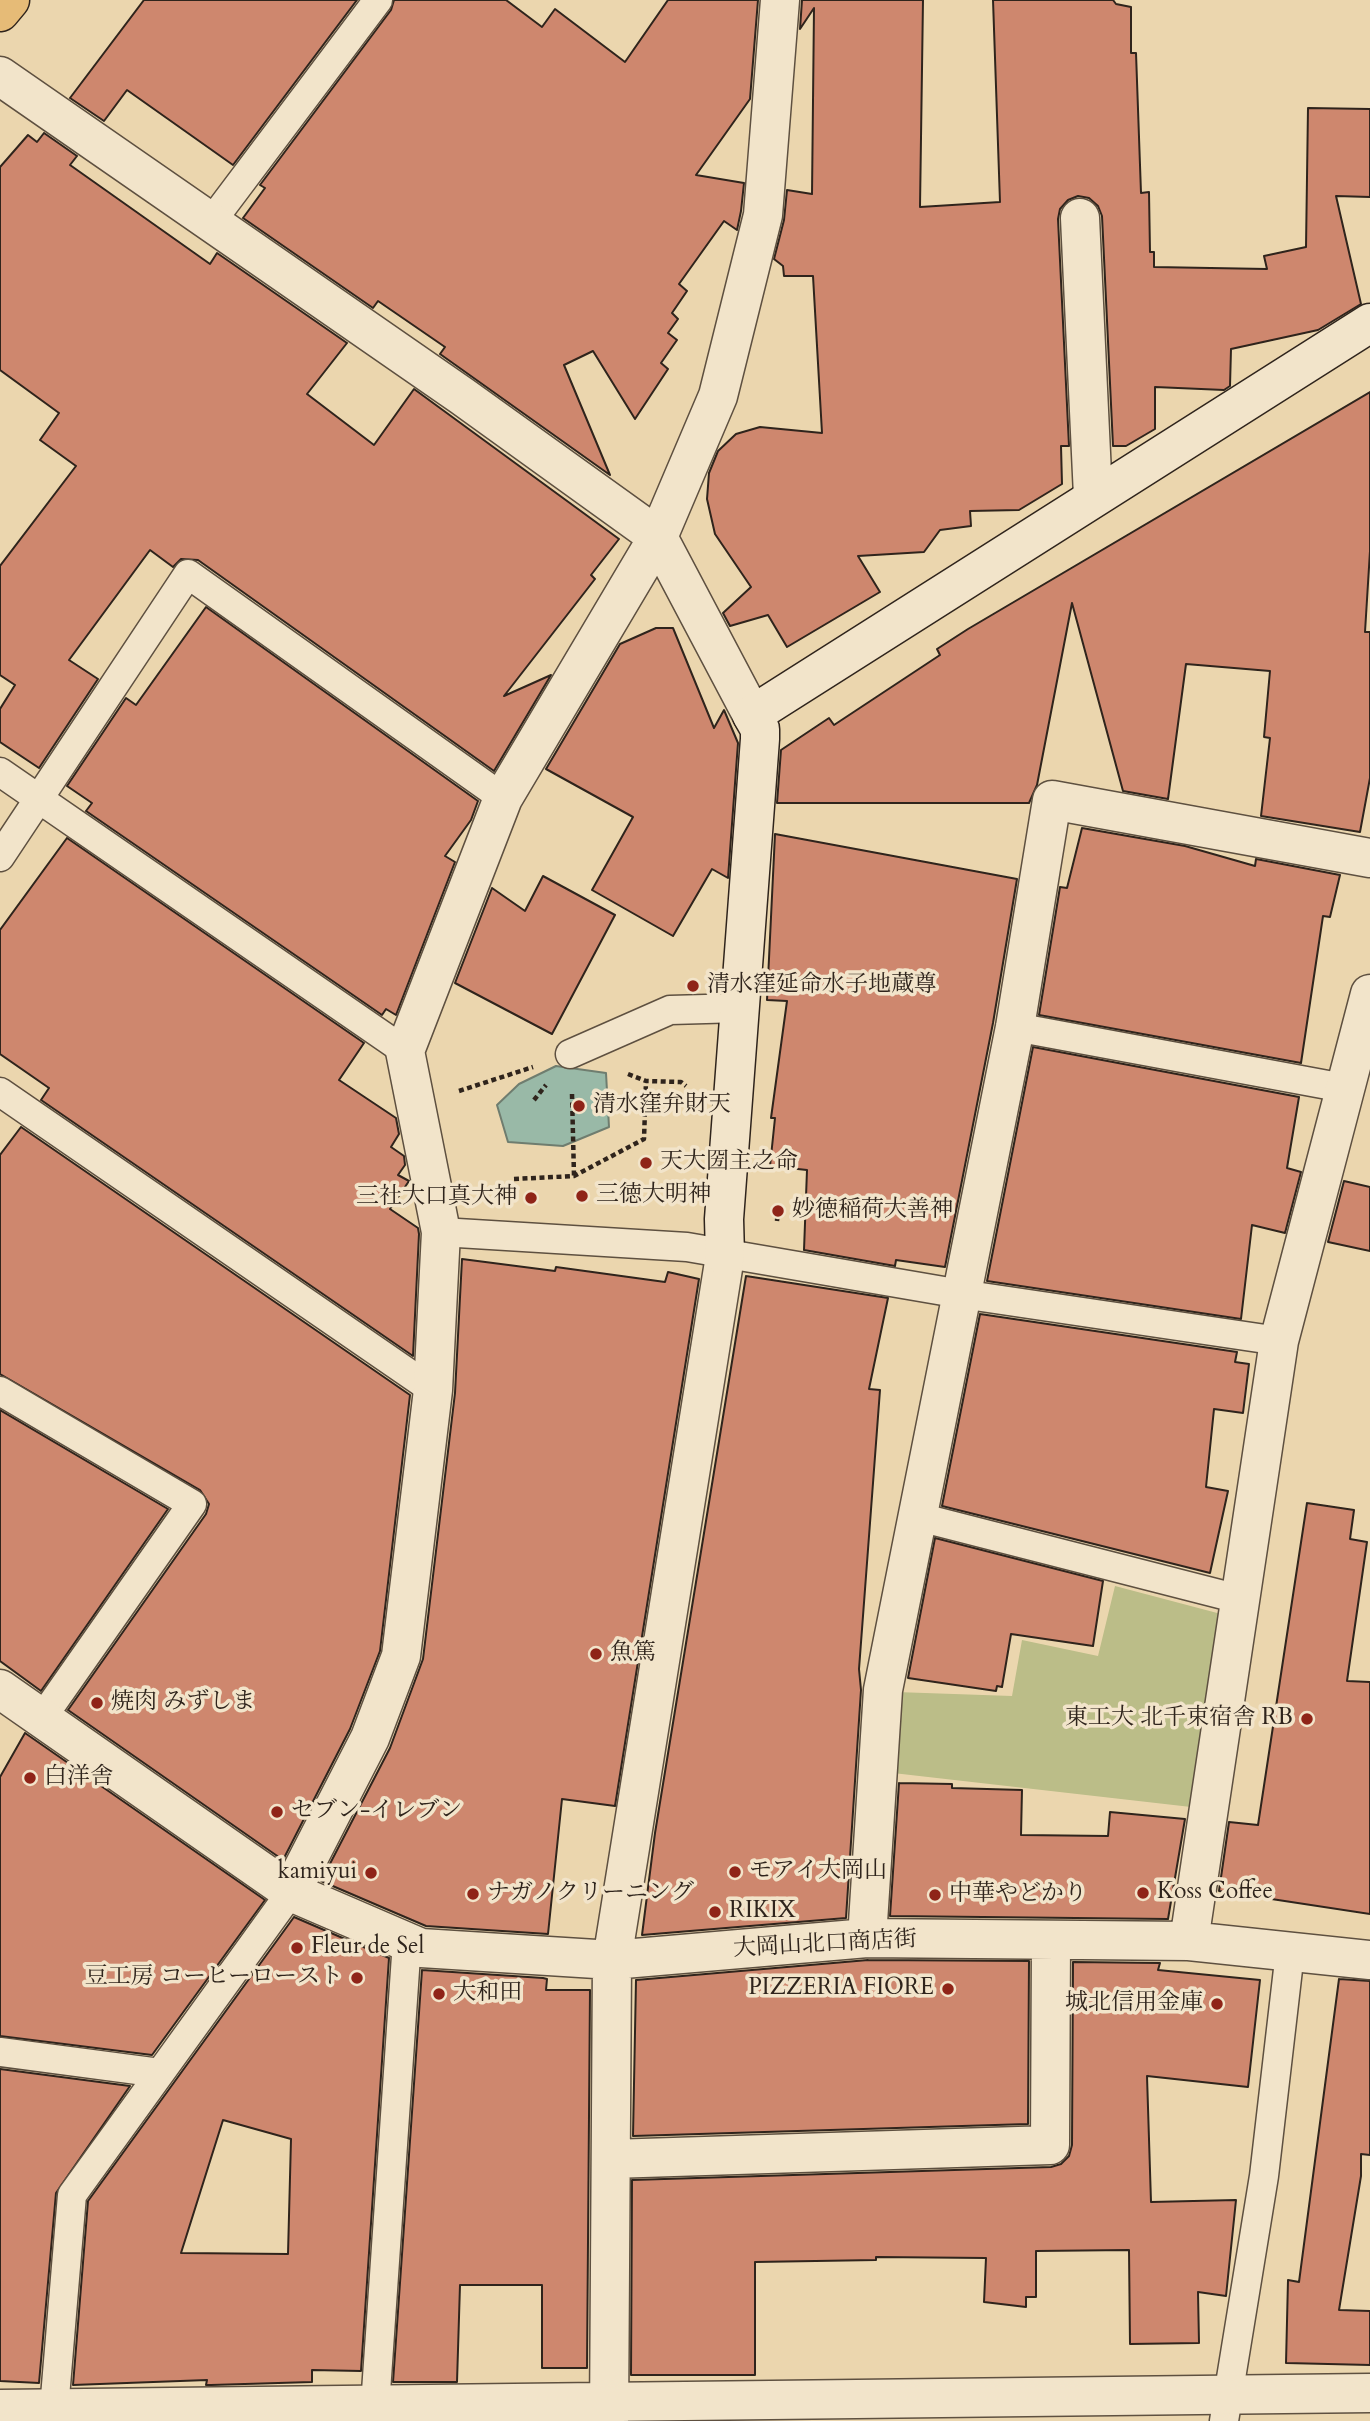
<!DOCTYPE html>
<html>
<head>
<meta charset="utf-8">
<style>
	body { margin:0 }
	canvas { display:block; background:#ebd6ae }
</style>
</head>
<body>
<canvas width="1370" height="2421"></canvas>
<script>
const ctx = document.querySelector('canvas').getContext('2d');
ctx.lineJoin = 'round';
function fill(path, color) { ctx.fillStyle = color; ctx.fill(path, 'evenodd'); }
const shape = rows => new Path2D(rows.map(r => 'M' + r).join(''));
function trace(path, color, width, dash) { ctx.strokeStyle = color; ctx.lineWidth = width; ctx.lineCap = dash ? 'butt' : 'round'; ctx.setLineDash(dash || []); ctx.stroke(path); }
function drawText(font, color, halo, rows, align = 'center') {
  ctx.font = font + ' Cardo,"Noto Serif JP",serif'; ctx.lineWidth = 7; ctx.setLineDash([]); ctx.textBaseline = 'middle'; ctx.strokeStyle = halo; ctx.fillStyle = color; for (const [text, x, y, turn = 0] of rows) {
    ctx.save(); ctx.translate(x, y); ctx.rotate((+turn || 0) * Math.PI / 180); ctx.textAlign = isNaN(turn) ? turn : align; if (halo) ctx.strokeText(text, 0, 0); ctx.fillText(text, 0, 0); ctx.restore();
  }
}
const green = shape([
	[1115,1586,1221,1614,1191,1807,893,1773,896,1692,1012,1696,1022,1640,1098,1656]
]);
const water = shape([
	[556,1066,606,1073,609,1127,563,1146,508,1142,497,1105,519,1084,556,1066]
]);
const building = shape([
	[144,0,357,0,233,165,127,90,104,121,70,98,144,0],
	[394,0,506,0,542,27,555,9,625,62,668,0,758,0,750,99,696,175,744,183,741,211,737,230,724,221,679,284,687,291,672,313,678,319,668,333,677,340,661,363,668,369,635,419,593,351,564,365,610,475,440,354,445,347,378,301,373,308,243,218,265,188,260,185,391,10,394,0],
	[802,0,923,0,920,207,1000,202,993,0,1113,0,1116,4,1131,7,1131,53,1136,53,1141,193,1149,192,1150,252,1154,252,1154,267,1267,269,1264,256,1306,247,1308,108,1370,109,1370,197,1336,196,1361,304,1318,330,1231,349,1230,386,1224,390,1155,387,1155,429,1126,446,1113,446,1102,216,1098,206,1089,198,1078,196,1068,200,1060,209,1058,219,1069,446,1061,446,1062,484,1019,510,970,511,971,526,940,530,924,552,858,556,880,592,787,647,768,615,730,626,723,613,751,587,715,534,707,499,709,473,718,451,736,434,760,427,822,433,813,276,784,276,783,266,774,259,784,220,787,190,812,194,814,8,800,29,802,0],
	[44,133,77,156,70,165,210,264,217,253,347,343,307,394,374,445,414,389,619,539,591,575,595,579,504,696,551,675,494,771,198,560,181,559,173,567,150,550,69,660,98,679,39,768,0,742,0,709,15,685,0,675,0,566,76,466,40,440,59,413,0,370,0,167,28,135,37,142,44,133],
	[1370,392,1370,551,1365,632,1370,632,1370,778,1360,832,1261,816,1270,738,1264,737,1270,671,1186,664,1168,799,1123,791,1072,603,1037,785,1029,803,777,803,781,750,829,718,834,725,940,655,937,649,968,629,1370,392],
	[206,607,478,801,471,820,445,856,455,862,396,1015,386,1009,382,1015,86,811,92,803,67,786,126,698,136,705,206,607],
	[656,628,673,628,714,728,724,710,738,743,728,878,712,869,673,936,592,890,633,817,546,769,620,644,656,628],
	[1082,828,1185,846,1255,866,1256,859,1340,875,1330,917,1323,916,1301,1063,1039,1015,1060,887,1067,888,1082,828],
	[775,834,1017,879,993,1023,945,1267,896,1260,895,1266,804,1250,807,1170,770,1166,775,1118,771,1118,787,1001,767,1000,775,834],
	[67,838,364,1043,339,1080,396,1118,399,1134,391,1147,404,1156,405,1165,398,1175,409,1181,390,1209,418,1228,419,1234,413,1356,41,1100,49,1088,0,1054,0,930,67,838],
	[543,876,615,915,552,1034,455,983,492,888,525,911,543,876],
	[1033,1047,1299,1097,1287,1168,1301,1172,1285,1233,1252,1225,1241,1319,987,1281,1033,1047],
	[21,1127,410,1395,380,1651,350,1729,283,1860,68,1710,206,1514,209,1504,200,1490,0,1374,0,1155,21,1127],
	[1344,1181,1370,1187,1370,1251,1328,1242,1344,1181],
	[462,1259,555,1271,556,1267,665,1282,668,1272,699,1279,615,1806,562,1799,548,1934,426,1926,321,1881,390,1748,423,1659,455,1393,462,1259],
	[746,1276,888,1298,869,1389,880,1390,859,1669,861,1690,846,1918,642,1935,655,1833,746,1276],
	[980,1314,1237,1352,1235,1362,1249,1364,1243,1413,1214,1409,1206,1487,1228,1491,1210,1573,942,1506,980,1314],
	[0,1410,168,1509,41,1691,0,1661,0,1410],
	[1307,1503,1354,1510,1350,1539,1367,1542,1347,1681,1370,1682,1370,1914,1219,1891,1229,1822,1258,1825,1307,1503],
	[935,1538,1103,1581,1093,1646,1011,1634,1002,1687,997,1686,996,1691,908,1678,935,1538],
	[25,1733,265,1900,152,2055,0,2036,0,1777,25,1733],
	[899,1783,952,1784,952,1788,1022,1790,1021,1835,1108,1836,1110,1812,1185,1819,1168,1919,890,1916,899,1783],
	[294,1917,389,1958,361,2371,312,2370,312,2382,211,2385,206,2385,207,2380,73,2385,88,2201,294,1917],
	[223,2120,291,2139,288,2254,181,2253,223,2120],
	[868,1960,1029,1961,1028,2124,633,2136,636,1980,868,1960],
	[1073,1962,1160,1963,1158,1970,1260,1980,1248,2087,1147,2076,1151,2202,1236,2200,1226,2296,1198,2292,1199,2343,1130,2344,1129,2250,1036,2251,1036,2297,1026,2297,1026,2307,984,2302,986,2258,876,2257,876,2260,755,2262,755,2375,631,2375,632,2180,1051,2167,1061,2164,1069,2156,1072,2145,1073,1962],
	[422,1970,543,1978,547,1979,546,1990,590,1990,587,2368,542,2368,542,2285,460,2285,457,2382,393,2382,422,1970],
	[1339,1979,1370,1981,1370,2155,1361,2154,1361,2176,1339,2310,1370,2311,1370,2365,1286,2363,1288,2280,1299,2282,1339,1979],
	[0,2069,130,2086,56,2193,39,2383,0,2381,0,2069]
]);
const path = shape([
	[628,1074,646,1081,681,1082,686,1086],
	[459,1091,533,1067],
	[572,1094,574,1176],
	[534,1100,546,1085],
	[514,1179,574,1176,644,1139,646,1081],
	[777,1221,778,1208]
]);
const lane = shape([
	[211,222,378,0],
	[0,772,405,1051],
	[0,857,188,574,503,798],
	[1015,1027,1344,1088],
	[570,1054,670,1010,741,1008],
	[0,1092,433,1390],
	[441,1232,687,1247,961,1294,1279,1341],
	[0,1391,192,1504,42,1718],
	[915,1516,1239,1599],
	[0,2052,160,2073],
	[54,2409,72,2195,291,1892],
	[374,2421,407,1941],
	[1224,2421,1264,2176,1290,1952]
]);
const street = shape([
	[0,76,462,396,658,537,752,715],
	[1080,218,1093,496],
	[0,1689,291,1892,421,1948,612,1960,867,1938,1189,1941,1370,1960],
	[291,1892,370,1738,401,1656,433,1390,441,1232,405,1051,503,798,658,537,718,396,763,215,780,0],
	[867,1938,883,1690,1015,1027,1052,800,1370,858],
	[1189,1941,1279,1341,1370,994],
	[611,2159,1050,2145,1051,1941],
	[0,2409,1370,2393],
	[609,2421,612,1960,725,1256]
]);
const secondary = shape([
	[725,1256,724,1219,760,739,760,729,752,715,1370,323]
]);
const primary = shape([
	[0,12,10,0]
]);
const markers = [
	[693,986,7,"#8f2418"],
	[579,1106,7,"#8f2418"],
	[646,1163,7,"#8f2418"],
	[582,1196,7,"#8f2418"],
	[531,1198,7,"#8f2418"],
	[778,1211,7,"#8f2418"],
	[596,1654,7,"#8f2418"],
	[97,1703,7,"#8f2418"],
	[1307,1719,7,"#8f2418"],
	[30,1778,7,"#8f2418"],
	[277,1812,7,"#8f2418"],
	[735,1872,7,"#8f2418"],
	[371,1873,7,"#8f2418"],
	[1143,1893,7,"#8f2418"],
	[473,1894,7,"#8f2418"],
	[935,1895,7,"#8f2418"],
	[715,1912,7,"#8f2418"],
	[297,1948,7,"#8f2418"],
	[357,1978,7,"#8f2418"],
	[948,1989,7,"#8f2418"],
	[439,1994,7,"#8f2418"],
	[1217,2004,7,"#8f2418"]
];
const poiNames = [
	["清水窪延命水子地蔵尊",707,986],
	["清水窪弁財天",593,1106],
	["天大圀主之命",660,1163],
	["三徳大明神",596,1196],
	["三社大口真大神",517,1198,"right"],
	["妙徳稲荷大善神",792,1211],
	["魚篤",610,1654],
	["焼肉 みずしま",111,1703],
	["東工大 北千束宿舎 RB",1293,1719,"right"],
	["白洋舎",44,1778],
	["セブン-イレブン",291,1812],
	["モアイ大岡山",749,1872],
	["kamiyui",357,1873,"right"],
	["Koss Coffee",1157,1893],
	["ナガノクリーニング",487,1894],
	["中華やどかり",949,1895],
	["RIKIX",729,1912],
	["Fleur de Sel",311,1948],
	["豆工房 コーヒーロースト",343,1978,"right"],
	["PIZZERIA FIORE",934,1989,"right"],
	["大和田",453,1994],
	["城北信用金庫",1203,2004,"right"]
];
const streetNames = [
	["大岡山北口商店街",825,1945,-3]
];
fill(green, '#bbbd88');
fill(water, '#99b9a7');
trace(water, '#6f7d6f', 2);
fill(building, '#ce876e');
trace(building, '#2f241c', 2);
trace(lane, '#5e5040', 31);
trace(street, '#5e5040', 41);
trace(secondary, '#2f241c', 41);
trace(primary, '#2f241c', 41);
trace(path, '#2f241c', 4.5, [5, 3.5]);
trace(lane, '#f2e4ca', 28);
trace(street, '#f2e4ca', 38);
trace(secondary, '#f2e4ca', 38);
trace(primary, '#e6bb77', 38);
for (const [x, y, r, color] of markers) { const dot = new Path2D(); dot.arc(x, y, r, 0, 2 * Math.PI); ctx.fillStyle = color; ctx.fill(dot); trace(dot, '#f2e4ca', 2.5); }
drawText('23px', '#2f241c', '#f2e4ca', poiNames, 'left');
drawText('23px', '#2f241c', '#f2e4ca', streetNames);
</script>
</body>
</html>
